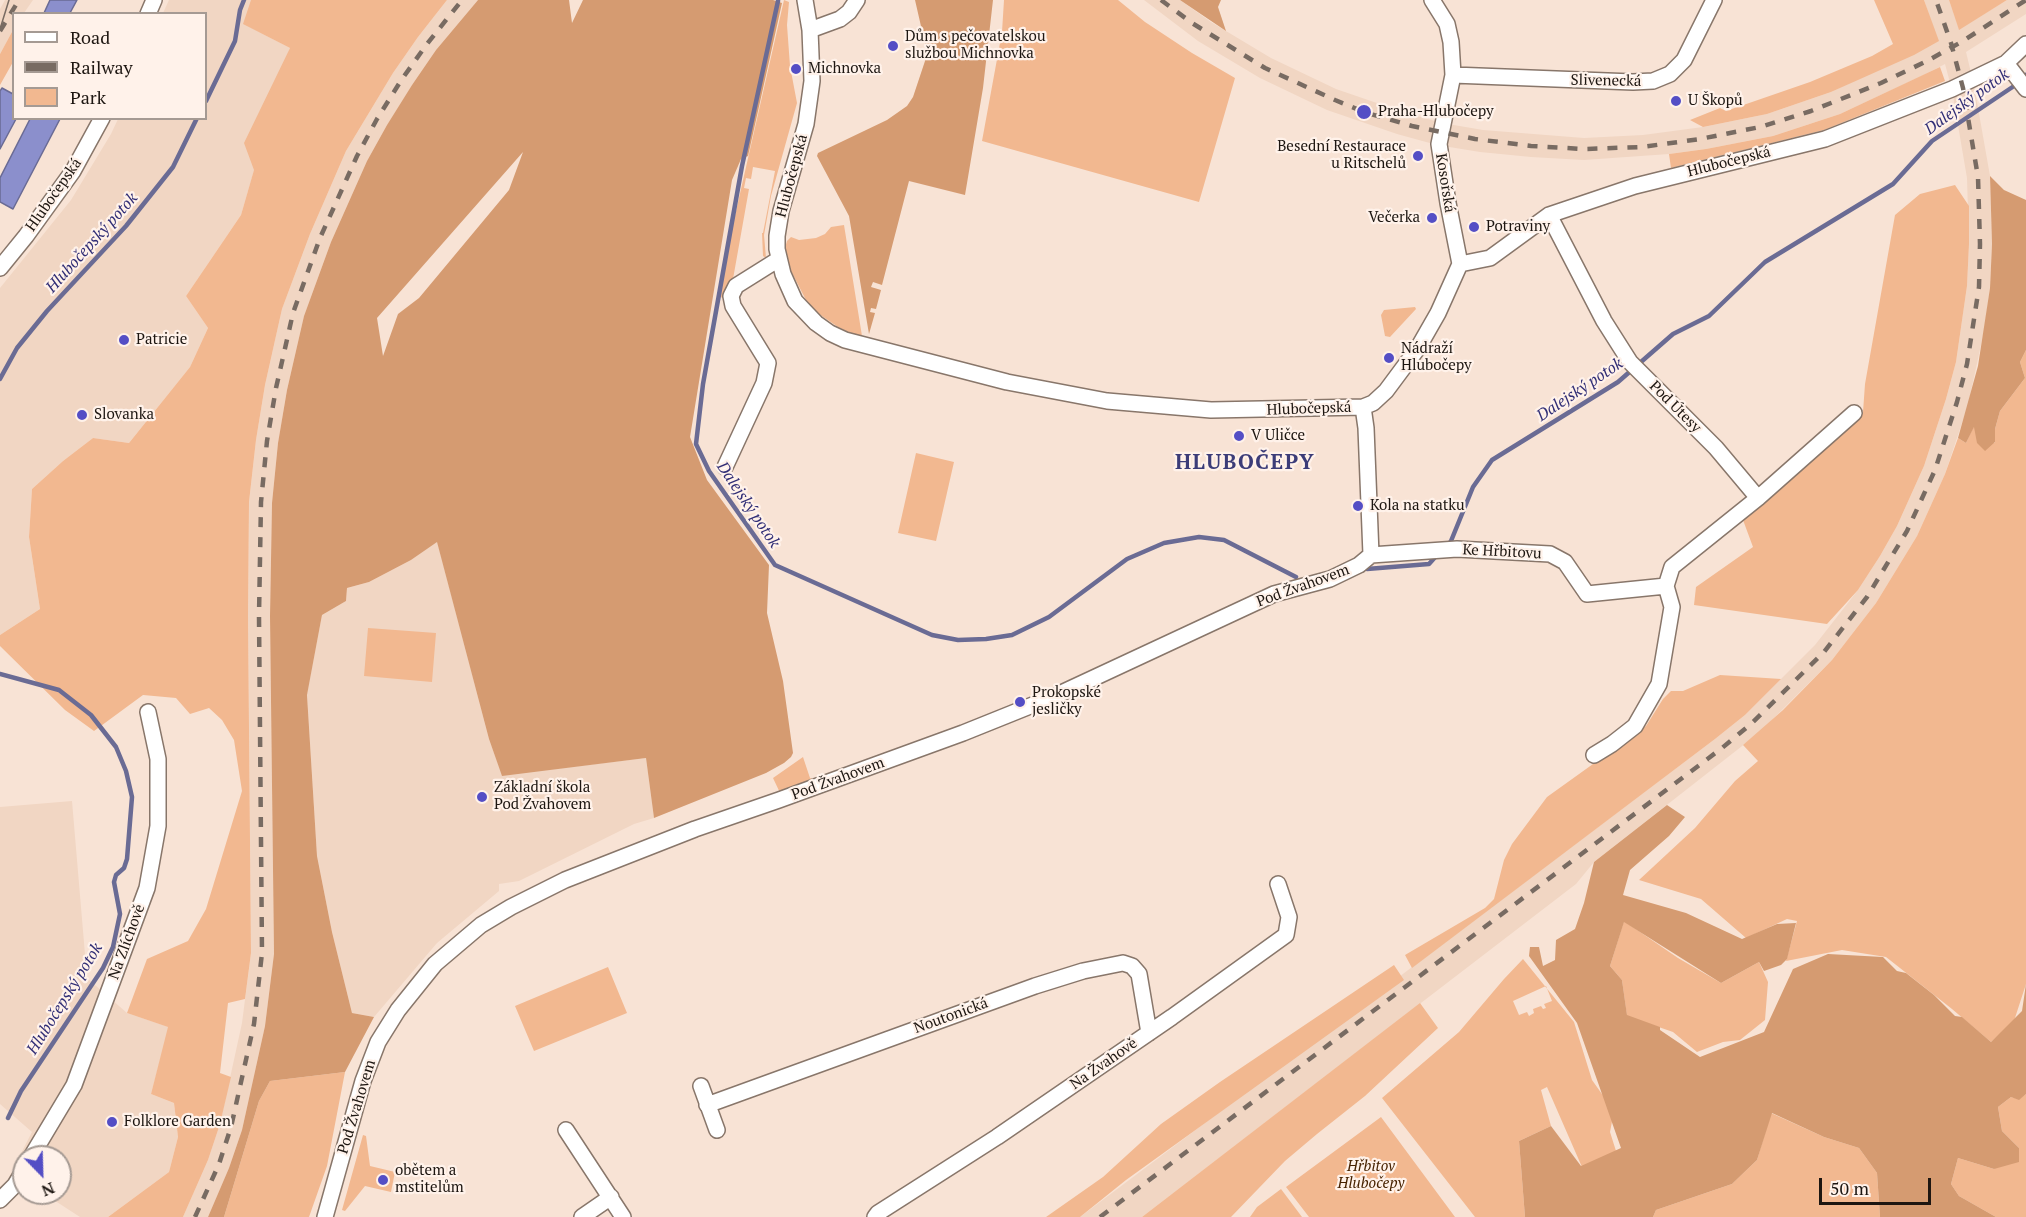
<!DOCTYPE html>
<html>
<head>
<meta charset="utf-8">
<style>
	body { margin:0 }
	#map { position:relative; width:2026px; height:1217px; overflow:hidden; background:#f8e3d5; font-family:"PT Serif",serif }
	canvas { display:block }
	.legend { position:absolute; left:12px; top:12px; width:195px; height:108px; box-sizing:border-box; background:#fff2ea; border:2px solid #a59a93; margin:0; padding:8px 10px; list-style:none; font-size:18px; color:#1d1611 }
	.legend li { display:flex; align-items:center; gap:12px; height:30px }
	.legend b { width:30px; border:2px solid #a59a93 }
	.north { position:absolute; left:12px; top:1145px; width:60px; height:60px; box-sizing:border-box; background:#fff2ea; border:2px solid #a59a93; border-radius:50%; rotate:157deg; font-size:16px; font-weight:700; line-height:24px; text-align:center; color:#1d1611 }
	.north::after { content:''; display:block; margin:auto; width:21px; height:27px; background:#544ec5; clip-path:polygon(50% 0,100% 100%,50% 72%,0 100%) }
	.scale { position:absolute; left:1819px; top:1178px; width:112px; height:27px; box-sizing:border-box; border:3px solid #1d1611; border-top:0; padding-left:8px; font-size:18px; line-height:21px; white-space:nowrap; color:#1d1611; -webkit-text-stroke:4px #fff2ea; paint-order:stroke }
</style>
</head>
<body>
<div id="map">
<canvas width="2026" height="1217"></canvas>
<ul class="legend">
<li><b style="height:8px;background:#fff"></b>Road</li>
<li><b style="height:8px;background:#786b62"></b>Railway</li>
<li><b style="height:16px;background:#f2b890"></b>Park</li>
</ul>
<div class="north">N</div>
<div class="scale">50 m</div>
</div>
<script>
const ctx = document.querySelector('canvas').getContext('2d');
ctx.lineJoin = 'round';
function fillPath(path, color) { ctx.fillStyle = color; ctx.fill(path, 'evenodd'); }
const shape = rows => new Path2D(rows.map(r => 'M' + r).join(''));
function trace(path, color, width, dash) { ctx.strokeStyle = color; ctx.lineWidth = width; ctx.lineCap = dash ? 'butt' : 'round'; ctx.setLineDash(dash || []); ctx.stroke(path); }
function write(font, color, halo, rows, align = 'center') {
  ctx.font = font + ' "PT Serif",serif'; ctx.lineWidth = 4.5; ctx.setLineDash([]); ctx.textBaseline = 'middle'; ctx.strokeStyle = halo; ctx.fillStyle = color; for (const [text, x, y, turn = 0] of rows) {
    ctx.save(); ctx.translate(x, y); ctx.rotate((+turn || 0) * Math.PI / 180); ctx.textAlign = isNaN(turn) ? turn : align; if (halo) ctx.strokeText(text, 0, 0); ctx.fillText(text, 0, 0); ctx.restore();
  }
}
fillPath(shape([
	[5,0,33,0,24,13,14,14,13,30,0,54,0,9],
	[169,0,257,0,248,26,290,48,241,215,186,296,208,328,190,367,129,443,93,438,63,461,32,489,29,537,40,609,0,635,0,288,71,200,111,134,118,119,206,118,206,14,163,13],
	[447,0,478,0,436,50,412,85,387,125,367,161,331,242,304,316,287,390,278,443,272,503,270,616,274,954,265,1026,242,1130,229,1168,208,1217,183,1217,208,1160,220,1124,242,1023,251,953,248,616,249,502,256,440,265,385,282,309,310,234,346,151,393,73,418,37],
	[1144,0,1180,0,1211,22,1271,58,1336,89,1403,112,1442,123,1483,130,1584,138,1643,135,1703,127,1767,114,1831,92,1938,41,1924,0,1949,0,1959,29,2007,0,2026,0,2026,14,1966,52,1974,85,1990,176,1992,244,1990,288,1984,331,1968,405,1945,474,1917,536,1876,603,1832,660,1760,732,1594,862,1576,884,1142,1217,1080,1217,1715,739,1745,715,1815,645,1858,590,1880,556,1897,526,1924,466,1946,399,1956,362,1967,286,1969,244,1967,178,1952,90,1945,64,1924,75,1840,114,1773,136,1706,149,1669,154,1584,160,1531,157,1480,152,1437,145,1397,134,1327,110,1260,78,1198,41],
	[437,541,489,739,502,775,646,758,654,818,634,824,519,881,499,884,499,891,437,943,374,1017,352,1013,332,932,317,856,307,694,322,615,346,601,347,588,369,582,411,560],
	[72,801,87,978,127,1013,169,1027,151,1094,174,1103,178,1137,169,1172,108,1217,80,1217,43,1193,60,1193,60,1157,24,1157,24,1179,13,1169,32,1132,0,1104,0,807]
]), '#f1d6c3');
fillPath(shape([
	[251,0,447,0,418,37,393,73,346,151,310,234,282,309,265,385,256,440,249,502,248,616,251,953,245,999,228,1003,220,1073,231,1077,220,1124,208,1160,183,1217,108,1217,169,1172,178,1137,174,1103,151,1094,168,1027,127,1013,147,959,188,941,206,909,242,791,234,740,222,720,209,708,190,714,176,698,143,695,94,731,65,710,0,646,0,635,40,609,29,537,32,489,63,461,93,438,129,443,190,367,208,328,186,296,241,215,254,170,244,143,290,48,243,24],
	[784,0,789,2,787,25,790,66,797,103,771,196,764,235,766,258,763,256,762,233,763,233,775,171,753,167,751,179,746,178,744,188,749,189,733,279,726,287,725,298,719,297,726,255],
	[1004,0,1118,0,1145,22,1192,53,1235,78,1199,202,982,141,1002,32],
	[1874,0,1924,0,1939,41,1914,55,1831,92,1767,114,1703,127,1690,120,1720,108,1726,111,1810,82,1872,56,1893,44],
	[1949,0,2007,0,1959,30],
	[13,30,13,62,0,85,0,54],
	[1940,67,1945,81,1824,130,1671,168,1669,154,1706,149,1773,136,1840,114],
	[1955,185,1969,206,1969,244,1967,286,1956,362,1946,399,1924,466,1897,526,1880,556,1858,590,1827,624,1694,605,1696,587,1753,547,1743,520,1863,412,1865,384,1895,215,1920,194],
	[844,225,862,336,854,335,838,327,819,314,806,300,791,271,785,248,787,241,791,237,799,240,816,238,825,234,831,227],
	[1415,307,1416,309,1390,337,1385,336,1381,315,1384,310],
	[2026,350,2026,984,2014,1021,1991,1042,1952,1009,1886,957,1842,950,1786,961,1797,921,1787,919,1746,938,1701,899,1639,880,1695,828,1735,781,1758,761,1743,745,1783,710,1832,660,1876,603,1917,536,1945,474,1958,438,1966,443,1974,426,1995,443,1995,429,2000,411,2025,378,2020,362],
	[916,453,954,462,936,541,898,533],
	[368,628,436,633,432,682,364,676],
	[1720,675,1781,679,1745,715,1715,739,1412,968,1405,955,1485,908,1494,899,1504,860,1512,844,1547,797,1646,726,1663,699,1671,691,1683,691],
	[803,757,810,778,813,779,849,767,782,797,773,778],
	[1624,921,1678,958,1721,983,1759,962,1768,982,1765,1020,1740,1040,1723,1042,1697,1052,1673,1032,1627,1016,1622,980,1610,966],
	[1523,959,1574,1022,1592,1080,1614,1111,1610,1132,1616,1151,1599,1206,1547,1087,1541,1090,1551,1126,1519,1141,1525,1217,1475,1217,1382,1098,1459,1032,1504,979],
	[1546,986,1552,1001,1544,1004,1546,1008,1543,1009,1541,1006,1533,1009,1534,1013,1529,1016,1527,1012,1519,1015,1513,1001],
	[1394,965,1404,980,1126,1180,1080,1217,1046,1217,1103,1177,1161,1124,1220,1082],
	[608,967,627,1013,534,1051,515,1006],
	[1420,1003,1438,1028,1365,1096,1317,1134,1285,1161,1231,1217,1142,1217],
	[345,1072,327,1166,309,1217,224,1217,259,1101,270,1081],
	[2026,1094,2026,1217,1996,1217,1959,1196,1951,1184,1958,1158,1994,1169,2019,1148,2002,1131,1998,1107,2011,1097,2019,1099],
	[1771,1113,1824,1137,1859,1148,1877,1173,1880,1217,1653,1217,1656,1210,1732,1184,1757,1160],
	[1381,1117,1455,1217,1309,1217,1286,1187],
	[363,1135,366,1136,370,1166,395,1172,391,1192,365,1186,345,1211,342,1210],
	[1281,1189,1302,1217,1250,1217,1257,1207]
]), '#f2b890');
fillPath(shape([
	[478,0,569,0,572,23,583,0,773,0,782,3,748,156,741,159,732,180,690,437,707,480,769,565,767,613,783,681,793,753,791,757,784,763,766,773,654,818,646,758,502,776,489,739,437,542,411,560,369,582,347,588,346,601,322,615,307,695,317,856,332,932,352,1013,374,1017,345,1072,270,1081,259,1101,224,1217,208,1217,229,1168,242,1130,265,1026,274,954,270,616,272,503,278,443,287,390,304,316,331,242,367,161,387,125,412,85,436,50],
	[523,152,509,190,419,298,398,314,383,356,377,318],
	[915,0,993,0,983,88,965,195,909,181,882,285,873,282,871,287,881,290,876,309,871,308,870,312,875,313,869,334,849,216,817,156,818,153,887,120,907,106,913,97,925,61,926,48],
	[1180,0,1221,0,1218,7,1226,31],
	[1990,176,2004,190,2026,200,2026,350,2020,362,2025,378,2000,411,1995,429,1995,442,1985,451,1977,443,1974,427,1966,443,1958,438,1978,366,1990,288,1992,244],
	[1667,805,1685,817,1669,836,1630,870,1623,895,1686,913,1742,939,1777,924,1796,923,1787,959,1781,965,1764,971,1759,962,1721,983,1624,922,1610,966,1622,980,1627,1015,1660,1027,1660,1030,1700,1057,1764,1032,1793,969,1828,954,1883,957,1897,971,1906,973,1934,995,1955,1016,1962,1017,1991,1042,2022,1011,2026,984,2026,1094,2019,1100,2011,1097,1998,1107,2002,1131,2019,1148,2019,1162,1994,1169,1958,1158,1951,1184,1959,1196,1996,1217,1880,1217,1877,1173,1859,1148,1824,1137,1772,1113,1757,1160,1732,1184,1656,1210,1653,1217,1525,1217,1519,1141,1551,1126,1581,1166,1621,1148,1577,1023,1529,956,1530,947,1539,947,1543,966,1555,960,1556,940,1575,929,1584,903,1594,862]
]), '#d59b71');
const water = shape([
	[50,0,77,0,70,13,44,13,50,0],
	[2,88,13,94,14,118,16,119,0,149,0,91,2,88],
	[30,119,60,119,13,209,0,202,0,178,30,119]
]);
fillPath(water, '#8b8fcc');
trace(water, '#6a6b94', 1.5);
trace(shape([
	[778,1,742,166,703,384,696,444,709,471,775,565,932,635,958,640,986,639,1012,635,1049,617,1127,559,1164,543,1199,537,1224,540,1296,577],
	[206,101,235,41,240,10,244,0],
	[0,379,17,348,47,311,126,226,173,167,197,118],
	[1448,545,1451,541,1473,487,1492,460,1618,382,1673,334,1709,316,1765,262,1893,184,1932,141,2020,82,2026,75],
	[1367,569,1429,564,1437,555],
	[0,674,59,690,91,715,116,747,126,771,132,797,127,859,124,868,116,875,114,882,120,914,113,947,103,968,21,1091,8,1118]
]), '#6a6b94', 4.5);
const minor = shape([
	[805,0,810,30,812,81,806,124,781,211,777,236,777,249,783,274,795,301,816,323,830,333,845,340,1007,382,1107,401,1211,410,1363,407,1373,403,1386,391,1418,348,1438,313,1460,264],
	[1432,0,1447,24,1451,42,1453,75,1439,144,1448,203,1460,264],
	[148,14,154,0],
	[810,30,840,19,849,12,857,0],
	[2006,63,2026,89],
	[1453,75,1633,82,1653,81,1670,74,1684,60,1714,0],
	[1549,215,1604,321,1630,362,1716,448,1758,498],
	[1460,264,1490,258,1549,215,1635,186,1825,139,1952,89,2006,63,2026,44],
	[0,268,26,236,73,171,102,118],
	[1363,407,1366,428,1371,555],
	[725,467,764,383,768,363,733,306,731,296,736,286,779,259],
	[1371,555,1457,549,1550,554,1565,562,1587,594,1666,586],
	[1666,586,1672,567,1758,498,1854,413],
	[1594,755,1612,744,1635,726,1659,684,1672,607,1666,586],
	[701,1086,717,1130],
	[707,1105,1035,986,1083,971,1123,963,1132,966,1139,974,1149,1033],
	[566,1130,623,1217],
	[31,1157,74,1085,147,888,158,826,158,759,148,712],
	[0,1200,15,1185,24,1170],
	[325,1217,363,1081,378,1042,398,1010,435,964,481,925,511,907,565,880,695,829,779,800,963,733,1055,696,1274,594,1330,579,1359,565,1371,555],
	[582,1217,611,1197],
	[875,1217,878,1213,997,1137,1172,1017,1286,935,1289,917,1278,884]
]);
trace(minor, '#88766a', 18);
trace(minor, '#fff', 15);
trace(shape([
	[0,29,9,0]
]), '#786b62', 1.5);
trace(shape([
	[1161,0,1192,23,1265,68,1335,100,1364,112,1412,126,1475,139,1531,146,1584,149,1642,147,1700,139,1760,127,1811,111,1881,83,1927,61,1963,41,2026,0],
	[0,31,19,0],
	[195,1217,219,1164,231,1127,254,1024,262,953,259,616,261,502,267,441,276,388,293,313,320,238,357,156,377,119,402,79,427,44,462,0],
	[1100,1217,1722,748,1752,723,1824,652,1867,597,1907,531,1935,470,1957,402,1967,364,1979,287,1980,244,1978,177,1963,88,1951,43,1936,0]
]), '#786b62', 4.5, [10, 10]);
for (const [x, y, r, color] of [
	[893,46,6,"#544ec5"],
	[796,69,6,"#544ec5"],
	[1676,101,6,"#544ec5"],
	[1364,112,8,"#544ec5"],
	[1418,156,6,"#544ec5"],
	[1432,218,6,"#544ec5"],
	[1474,227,6,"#544ec5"],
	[124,340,6,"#544ec5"],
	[1389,358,6,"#544ec5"],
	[82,415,6,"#544ec5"],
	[1239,436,6,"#544ec5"],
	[1358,506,6,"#544ec5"],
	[1020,702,6,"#544ec5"],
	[482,797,6,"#544ec5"],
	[112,1122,6,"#544ec5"],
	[383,1180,6,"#544ec5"]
]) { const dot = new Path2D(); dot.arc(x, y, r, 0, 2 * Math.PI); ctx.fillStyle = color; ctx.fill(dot); trace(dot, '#fff2ea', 2); }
write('15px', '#1d1611', '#fff2ea', [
	["Dům s pečovatelskou",905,37],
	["službou Michnovka",905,54],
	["Michnovka",808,69],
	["U Škopů",1688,101],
	["Praha-Hlubočepy",1378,112],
	["Besední Restaurace",1406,147,"right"],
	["u Ritschelů",1406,164,"right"],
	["Večerka",1420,218,"right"],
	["Potraviny",1486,227],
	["Patricie",136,340],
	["Nádraží",1401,349],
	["Hlubočepy",1401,366],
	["Slovanka",94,415],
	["V Uličce",1251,436],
	["Kola na statku",1370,506],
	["Prokopské",1032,693],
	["jesličky",1032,710],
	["Základní škola",494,788],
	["Pod Žvahovem",494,805],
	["Folklore Garden",124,1122],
	["obětem a",395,1171],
	["mstitelům",395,1188]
], 'left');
write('15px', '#1d1611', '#fff2ea', [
	["Slivenecká",1606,81,1],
	["Hlubočepská",1729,162,-14],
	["Hlubočepská",792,176,-75],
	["Kosořská",1445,183,81],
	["Hlubočepská",54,195,-55],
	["Pod Útesy",1675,407,45],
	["Hlubočepská",1309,409,-2],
	["Ke Hřbitovu",1502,552,3],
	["Pod Žvahovem",1303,586,-20],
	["Pod Žvahovem",838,779,-20],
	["Na Zlíchově",127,942,-70],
	["Noutonická",951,1016,-20],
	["Na Žvahově",1104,1064,-35],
	["Pod Žvahovem",357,1107,-73]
]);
write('italic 15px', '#472201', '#fff2ea', [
	["Hřbitov",1371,1167],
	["Hlubočepy",1371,1184]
]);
write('italic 16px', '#312e76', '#fff2ea', [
	["Dalejský potok",1967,102,-36],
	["Hlubočepský potok",92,243,-48],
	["Dalejský potok",1580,390,-34],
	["Dalejský potok",748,505,56],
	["Hlubočepský potok",65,999,-58]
]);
ctx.letterSpacing = '1.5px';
write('bold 21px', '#3c3c78', '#fff2ea', [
	["HLUBOČEPY",1245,463]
]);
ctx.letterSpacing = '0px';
</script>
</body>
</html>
